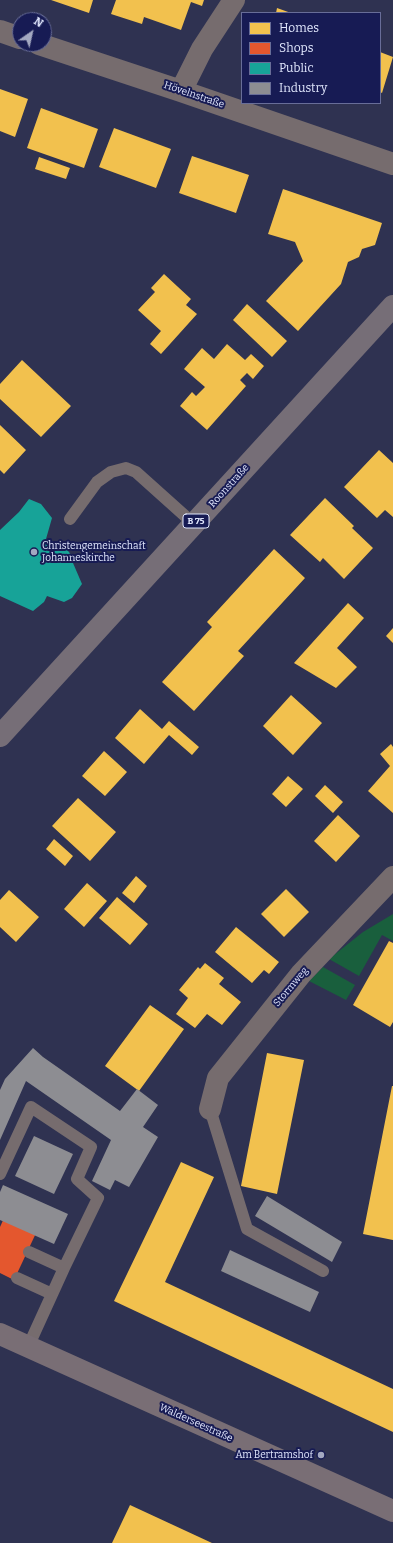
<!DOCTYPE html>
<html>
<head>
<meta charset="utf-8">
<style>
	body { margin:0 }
	#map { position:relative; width:393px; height:1543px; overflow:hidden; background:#2f3251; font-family:Bitter,serif }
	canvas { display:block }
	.legend { position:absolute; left:241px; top:12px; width:140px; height:92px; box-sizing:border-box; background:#171b54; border:1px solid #686d98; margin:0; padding:5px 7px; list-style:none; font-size:12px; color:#e1e7fd }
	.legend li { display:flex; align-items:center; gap:8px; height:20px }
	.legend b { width:20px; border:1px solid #686d98 }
	.north { position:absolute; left:12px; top:12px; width:40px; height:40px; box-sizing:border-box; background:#171b54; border:1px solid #686d98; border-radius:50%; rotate:34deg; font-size:11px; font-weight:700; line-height:16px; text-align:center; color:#e1e7fd }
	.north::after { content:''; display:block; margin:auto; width:14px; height:18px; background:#a3a8c1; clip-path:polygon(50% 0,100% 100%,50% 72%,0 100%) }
</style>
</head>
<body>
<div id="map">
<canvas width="393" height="1543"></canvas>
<ul class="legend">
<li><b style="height:11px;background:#f2c14e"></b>Homes</li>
<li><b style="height:11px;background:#e4572e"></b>Shops</li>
<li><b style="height:11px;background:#17a398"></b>Public</li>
<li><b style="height:11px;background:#8d8d92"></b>Industry</li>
</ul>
<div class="north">N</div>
</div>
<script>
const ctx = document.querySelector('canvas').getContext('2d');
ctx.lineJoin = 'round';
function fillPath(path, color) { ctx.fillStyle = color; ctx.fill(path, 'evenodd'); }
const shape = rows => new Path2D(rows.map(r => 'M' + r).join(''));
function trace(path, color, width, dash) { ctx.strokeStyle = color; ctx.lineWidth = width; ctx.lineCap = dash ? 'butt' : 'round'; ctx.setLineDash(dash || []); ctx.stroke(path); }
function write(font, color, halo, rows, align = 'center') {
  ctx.font = font + ' Bitter,serif'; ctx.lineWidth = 4; ctx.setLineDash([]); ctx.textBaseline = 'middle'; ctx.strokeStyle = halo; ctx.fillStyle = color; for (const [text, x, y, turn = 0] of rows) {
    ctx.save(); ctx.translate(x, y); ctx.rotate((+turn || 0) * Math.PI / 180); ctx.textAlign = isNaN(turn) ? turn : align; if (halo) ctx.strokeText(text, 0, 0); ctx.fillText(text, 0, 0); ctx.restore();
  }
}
fillPath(shape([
	[393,914,393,941,382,935,359,976,329,959,363,932],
	[323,967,355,985,346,1000,309,981]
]), '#195f3d');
fillPath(shape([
	[51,0,93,0,89,13],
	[116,0,204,0,202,6,191,2,181,30,144,17,142,24,111,14],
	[277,8,291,13,276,13],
	[380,52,393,57,382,93,380,92],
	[0,89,28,99,15,137,0,131],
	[41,108,98,129,84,168,27,148],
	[114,128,171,149,156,188,99,167],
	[192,156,249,175,236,213,179,193],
	[39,157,70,168,66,179,35,169],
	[283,189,382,223,375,245,362,249,359,257,348,262,341,284,298,331,266,301,303,261,295,242,268,234],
	[164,274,191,299,186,305,197,314,161,354,150,344,161,331,138,310,155,292,151,288],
	[247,304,287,341,272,357,233,320],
	[227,344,245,360,251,354,264,366,253,379,247,373,240,380,246,386,207,430,180,406,192,392,196,396,205,387,184,369,202,348,214,359],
	[22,360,71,406,41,437,0,399,0,384],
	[0,425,26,450,4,474,0,470],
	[379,450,393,463,393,517,385,510,377,518,344,487],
	[325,498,354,526,352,528,373,548,344,579,323,558,320,562,290,535],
	[274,549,305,578,238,651,244,656,194,711,162,682,212,627,207,622],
	[348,603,364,618,337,648,357,667,336,688,294,663],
	[393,628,393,643,386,636],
	[291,695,322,723,293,755,263,726],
	[140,709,162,729,169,721,199,747,192,755,169,735,144,764,115,738],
	[391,744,393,747,393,813,368,791,390,766,380,754],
	[104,751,127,772,105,796,82,776],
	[288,776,303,789,286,807,272,794],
	[325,785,343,802,333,813,315,796],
	[78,798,116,832,90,861,52,826],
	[338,815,360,836,336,862,314,841],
	[54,839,73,856,65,866,46,849],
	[136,876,147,886,134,903,122,893],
	[87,883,107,901,84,927,64,909],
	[286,889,309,912,284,937,261,914],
	[9,890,39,917,16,942,0,927,0,900],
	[117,897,148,924,130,945,99,918],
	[236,927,279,962,269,974,264,970,252,983,215,952],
	[389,941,393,943,393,1022,390,1027,353,1005],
	[205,963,224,978,219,984,241,1002,222,1025,207,1014,195,1028,176,1014,188,998,179,990,198,967,200,969],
	[150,1005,184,1029,139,1091,105,1066],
	[267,1053,304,1060,277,1194,241,1186],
	[392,1086,393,1086,393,1240,363,1234],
	[181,1162,214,1177,165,1282,393,1389,393,1432,114,1301],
	[130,1505,212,1543,112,1543]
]), '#f2c14e');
fillPath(shape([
	[5,1216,37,1231,14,1280,0,1273,0,1227]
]), '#e4572e');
fillPath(shape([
	[29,499,41,504,52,518,46,539,65,547,72,556,73,563,82,584,72,598,64,602,47,596,44,602,33,611,0,596,0,530,19,512]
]), '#17a398');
fillPath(shape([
	[33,1048,43,1057,120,1111,137,1089,158,1105,143,1127,158,1137,129,1187,115,1180,110,1190,92,1181,111,1140,26,1081,0,1140,0,1090,5,1079],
	[34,1136,73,1154,54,1194,15,1176],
	[3,1185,68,1214,54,1244,0,1220,0,1192],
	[267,1196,342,1242,332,1262,255,1216],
	[230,1250,319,1292,310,1312,221,1271]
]), '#8d8d92');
trace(shape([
	[70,519,97,482,111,472,126,468,136,472,194,524],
	[210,1109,247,1229,323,1271],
	[0,1174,31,1107,91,1147,77,1179,98,1198,64,1268],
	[17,1278,52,1294],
	[28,1347,64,1268,29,1252]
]), '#766c6e', 12);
trace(shape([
	[0,31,20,38],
	[39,44,181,91,393,164],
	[181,91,202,49,234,0],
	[210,1109,218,1078,301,974,393,877]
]), '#766c6e', 22);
trace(shape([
	[0,1334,393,1511]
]), '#796e75', 22);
trace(shape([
	[0,736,393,306]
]), '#766e77', 22);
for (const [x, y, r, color] of [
	[34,552,4,"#a3a8c1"],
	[321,1455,4,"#a3a8c1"]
]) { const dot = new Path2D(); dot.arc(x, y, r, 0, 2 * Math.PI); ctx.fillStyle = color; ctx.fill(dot); trace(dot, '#171b54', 1.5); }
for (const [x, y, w] of [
	[196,521,26]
]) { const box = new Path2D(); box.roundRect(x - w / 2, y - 7, w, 14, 3); ctx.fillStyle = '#171b54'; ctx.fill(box); trace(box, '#e1e7fd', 1); }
write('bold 9px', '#e1e7fd', null, [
	["B 75",196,521]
]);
write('10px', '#e1e7fd', '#171b54', [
	["Hövelnstraße",194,95,19],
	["Roonstraße",229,486,-48],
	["Stormweg",291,987,-50],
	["Walderseestraße",196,1423,24]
]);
write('10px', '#e1e7fd', '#171b54', [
	["Christengemeinschaft",42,546],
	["Johanneskirche",42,558],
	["Am Bertramshof",313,1455,"right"]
], 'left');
</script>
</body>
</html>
